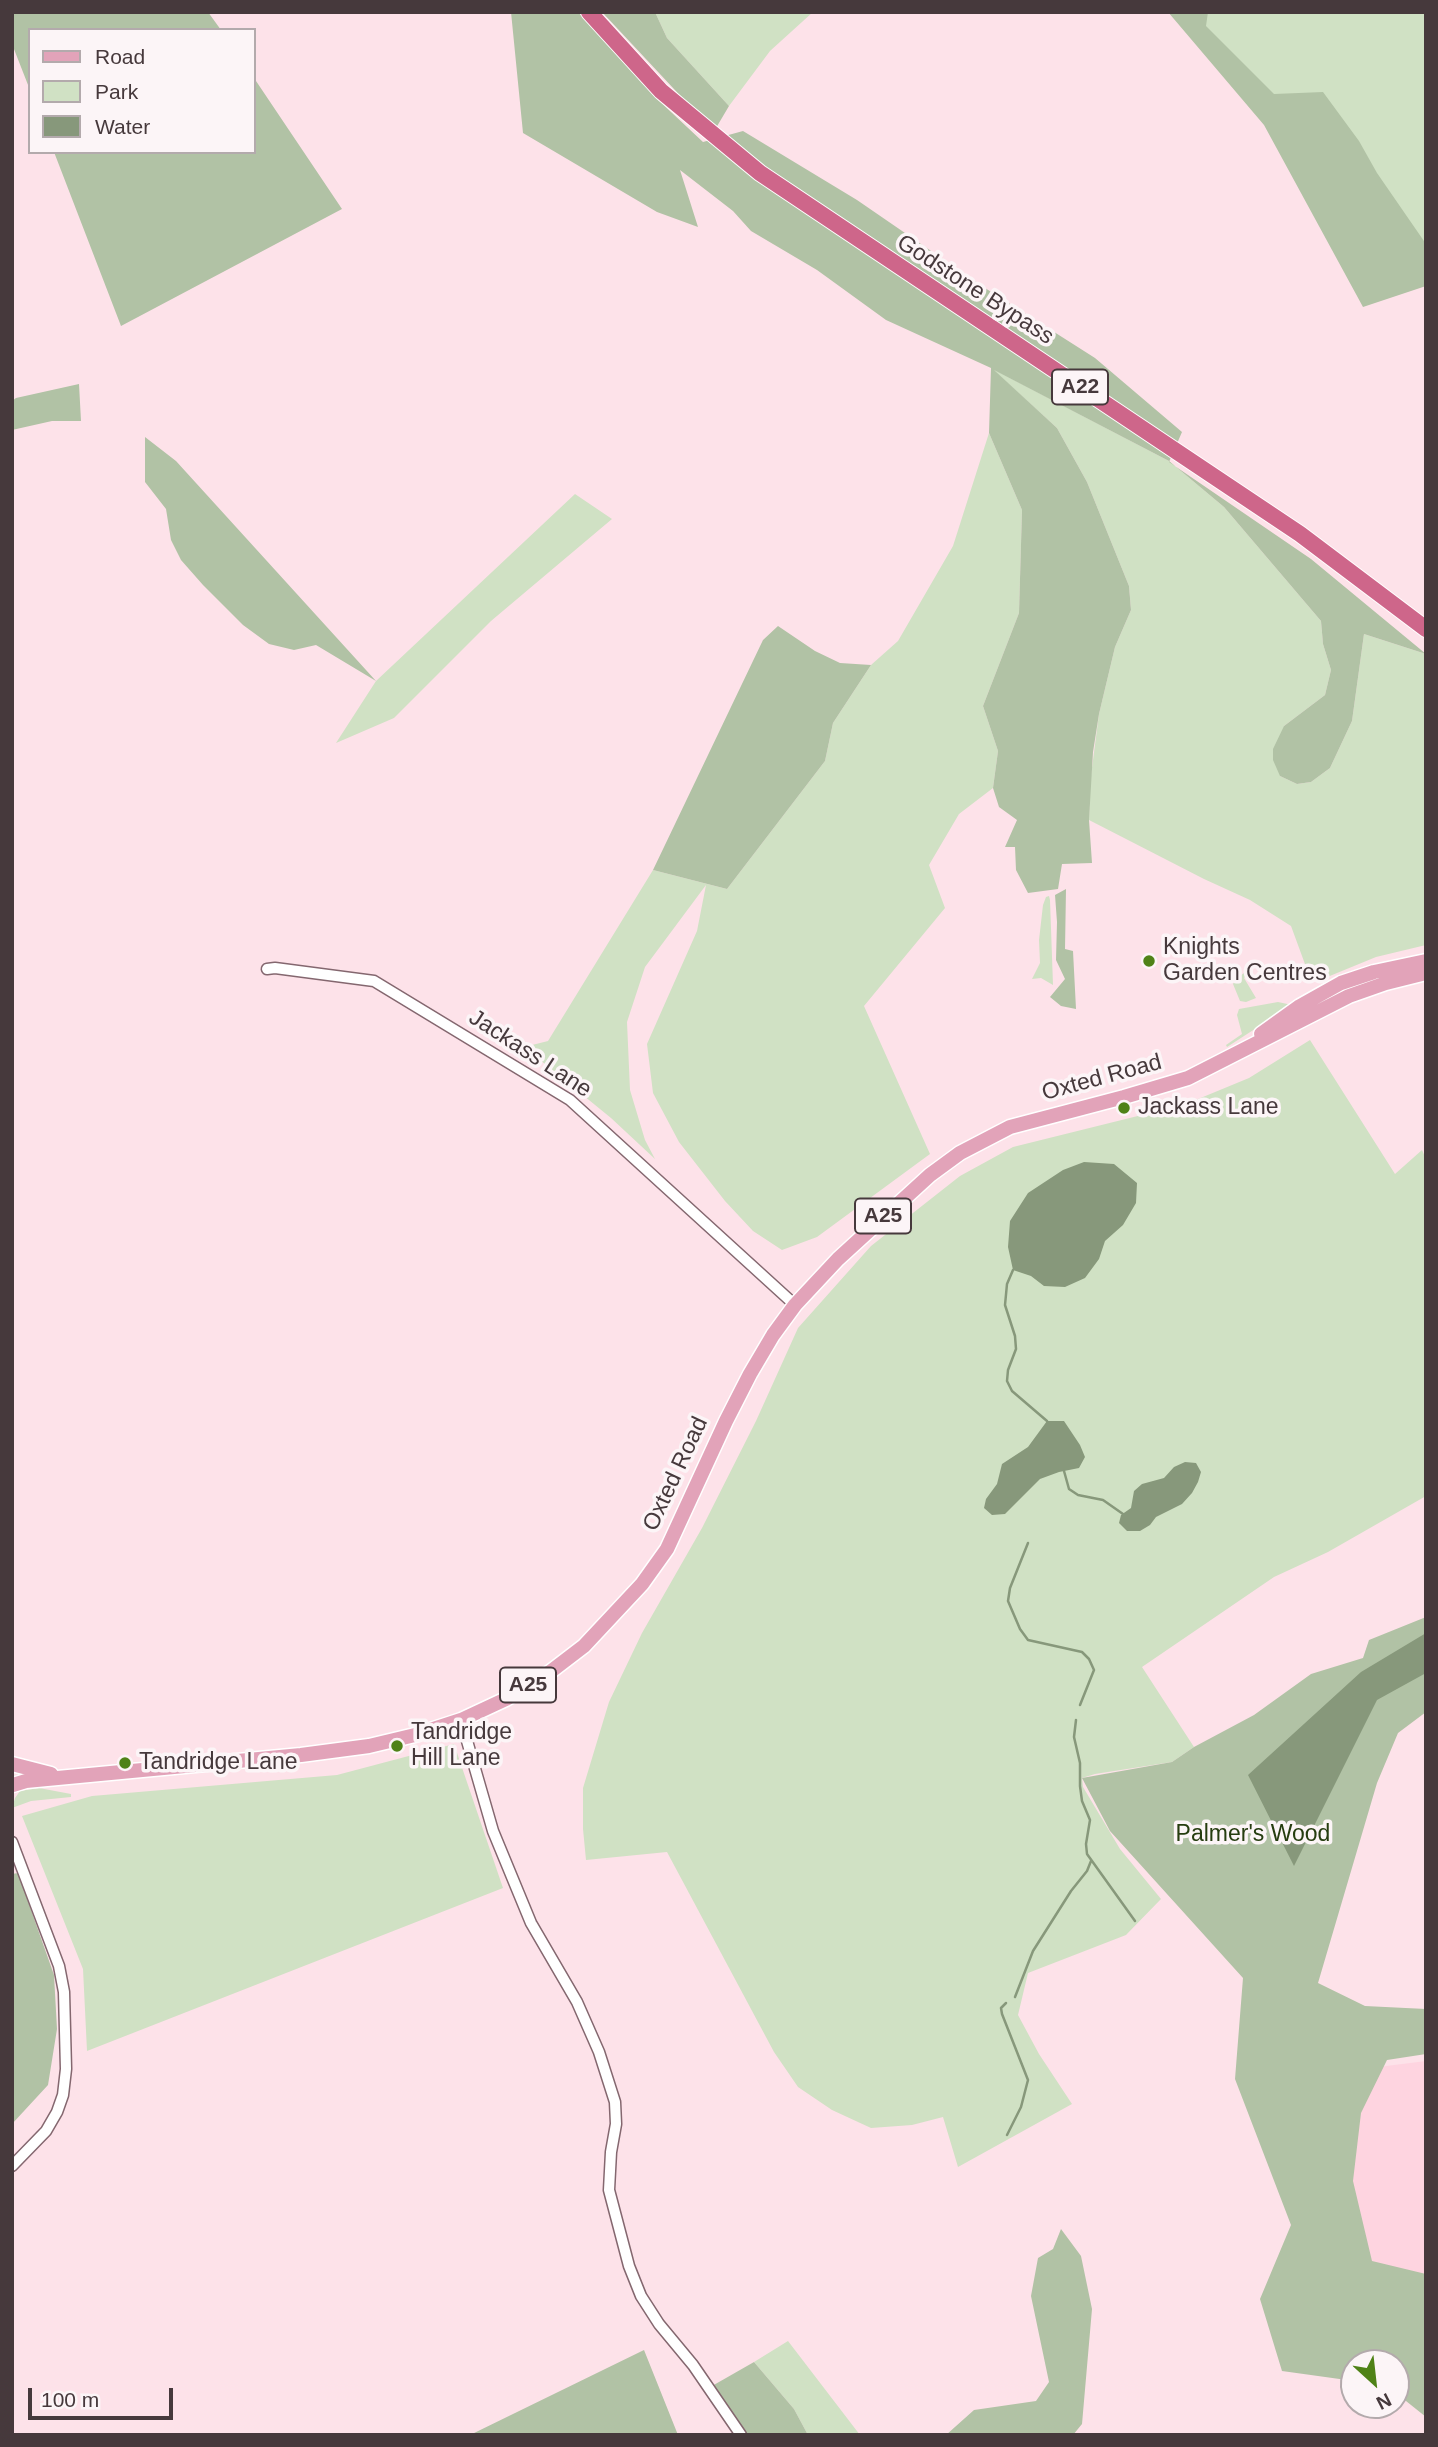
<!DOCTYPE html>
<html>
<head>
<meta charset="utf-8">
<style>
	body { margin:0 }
	#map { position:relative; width:1438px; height:2447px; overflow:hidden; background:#fde2e9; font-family:Arial,sans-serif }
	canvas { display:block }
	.frame { position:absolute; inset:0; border:14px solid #46393c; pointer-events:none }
	.legend { position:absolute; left:28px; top:28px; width:228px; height:126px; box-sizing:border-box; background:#fcf5f7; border:2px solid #b3aaac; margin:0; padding:9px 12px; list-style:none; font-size:21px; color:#46393c }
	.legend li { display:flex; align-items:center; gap:14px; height:35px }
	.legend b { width:35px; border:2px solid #b3aaac }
	.north { position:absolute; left:1340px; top:2349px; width:70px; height:70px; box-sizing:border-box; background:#fcf5f7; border:2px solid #b3aaac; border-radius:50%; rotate:153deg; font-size:19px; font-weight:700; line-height:28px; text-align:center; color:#46393c }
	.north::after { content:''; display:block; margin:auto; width:24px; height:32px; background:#4f8217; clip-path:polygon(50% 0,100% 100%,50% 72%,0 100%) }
	.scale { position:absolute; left:28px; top:2388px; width:145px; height:32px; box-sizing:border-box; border:4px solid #46393c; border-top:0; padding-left:9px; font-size:21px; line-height:24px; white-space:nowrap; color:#46393c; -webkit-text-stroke:5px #fcf5f7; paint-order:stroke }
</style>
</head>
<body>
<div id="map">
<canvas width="1438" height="2447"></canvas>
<div class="frame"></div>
<ul class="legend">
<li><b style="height:9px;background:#e2a3b9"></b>Road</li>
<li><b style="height:19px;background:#d0e1c4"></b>Park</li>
<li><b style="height:19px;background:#87987b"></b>Water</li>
</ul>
<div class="north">N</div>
<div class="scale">100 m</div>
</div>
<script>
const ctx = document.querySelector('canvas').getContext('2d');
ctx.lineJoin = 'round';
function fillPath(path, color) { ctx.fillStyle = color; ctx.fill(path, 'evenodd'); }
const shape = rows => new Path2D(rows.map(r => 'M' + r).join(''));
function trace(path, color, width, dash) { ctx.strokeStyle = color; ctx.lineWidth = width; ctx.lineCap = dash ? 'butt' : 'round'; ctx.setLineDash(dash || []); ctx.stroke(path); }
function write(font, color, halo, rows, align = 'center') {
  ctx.font = font + ' Arial,sans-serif'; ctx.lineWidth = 7; ctx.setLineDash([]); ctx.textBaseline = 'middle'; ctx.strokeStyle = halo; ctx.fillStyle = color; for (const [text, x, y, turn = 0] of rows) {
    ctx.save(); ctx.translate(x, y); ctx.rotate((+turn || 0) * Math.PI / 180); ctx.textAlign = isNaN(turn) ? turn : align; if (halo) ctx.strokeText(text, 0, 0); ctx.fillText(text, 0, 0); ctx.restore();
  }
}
fillPath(shape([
	[1426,2061,1426,2288,1344,2270,1338,2072]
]), '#fed4e0');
fillPath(shape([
	[655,12,813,12,770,51,729,106,667,38],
	[1183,12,1426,12,1426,280,1282,141],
	[991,368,1169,461,1224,507,1321,621,1323,644,1331,670,1325,695,1284,726,1280,776,1297,784,1311,782,1330,768,1352,721,1364,634,1426,654,1426,945,1376,957,1320,980,1309,975,1291,926,1250,900,1204,879,1089,820,1090,783,1099,714,1115,647,1131,610,1129,586,1087,482,1057,428],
	[989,433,1022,510,1019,613,983,706,998,751,993,788,959,814,929,865,945,908,864,1006,930,1154,817,1237,782,1250,753,1231,725,1201,679,1142,653,1093,647,1044,697,931,706,885,645,967,627,1022,630,1090,645,1140,655,1159,611,1118,524,1047,548,1041,653,870,727,889,825,761,833,723,871,665,898,641,953,546],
	[575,494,612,519,491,621,394,718,336,743,376,681],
	[1049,896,1050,900,1053,985,1041,978,1032,979,1040,963,1039,940,1043,905,1046,897],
	[1248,970,1249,973,1244,978,1256,998,1246,1002,1240,1001,1233,984,1236,979],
	[1278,1002,1292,1005,1227,1047,1226,1045,1242,1034,1237,1015,1239,1009],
	[1310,1040,1395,1174,1422,1150,1426,1159,1426,1496,1328,1552,1274,1577,1142,1667,1194,1747,1172,1762,1095,1774,1082,1778,1083,1787,1120,1849,1161,1899,1126,1935,1028,1973,1018,2015,1039,2054,1072,2104,958,2167,943,2117,912,2125,871,2128,832,2110,798,2087,774,2052,667,1852,586,1860,583,1829,583,1788,609,1702,642,1633,702,1528,756,1421,798,1328,871,1246,960,1176,1013,1147,1186,1104,1249,1078],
	[454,1744,503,1888,87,2051,83,1969,22,1816,92,1796,337,1775],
	[39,1788,71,1794,71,1797,31,1801,12,1808,15,1798,20,1791],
	[788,2341,860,2435,808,2435,794,2409,754,2362]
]), '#d0e1c4');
fillPath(shape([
	[12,12,208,12,221,30,30,30,30,90,12,44],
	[511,12,578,12,655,97,703,142,743,131,857,200,985,288,1095,358,1182,432,1169,462,1311,559,1426,654,1364,634,1352,721,1330,768,1311,782,1297,784,1280,776,1273,760,1273,749,1284,726,1325,695,1331,670,1323,644,1321,621,1224,507,1169,461,994,370,1057,428,1087,482,1129,586,1131,610,1115,647,1099,714,1093,752,1089,820,1092,863,1062,864,1058,889,1028,893,1016,870,1015,847,1005,847,1017,820,999,807,993,788,998,751,983,706,1019,613,1022,510,989,433,991,368,886,320,817,270,751,231,733,211,680,170,698,227,657,212,523,133],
	[602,12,655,12,667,38,729,106,716,128,688,104],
	[1168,12,1208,12,1206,26,1274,94,1323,92,1359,141,1377,173,1426,244,1426,286,1363,307,1264,125],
	[254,78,342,209,121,326,54,152,254,152],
	[79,384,81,421,52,421,12,430,12,401,16,398],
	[145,437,176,461,376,681,316,645,294,650,269,644,243,625,203,585,181,560,171,540,166,509,145,482],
	[778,626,815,651,840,663,871,665,833,723,825,761,727,889,653,870,763,640],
	[1066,889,1065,949,1073,951,1076,1009,1061,1006,1050,997,1065,979,1056,960,1057,922,1055,895],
	[1426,1617,1426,1712,1398,1733,1377,1783,1318,1983,1365,2006,1426,2009,1426,2054,1387,2060,1361,2113,1353,2181,1372,2261,1426,2274,1426,2417,1396,2393,1396,2363,1354,2363,1354,2381,1282,2371,1260,2299,1291,2225,1235,2079,1243,1978,1110,1831,1082,1778,1172,1762,1194,1747,1254,1715,1311,1674,1363,1658,1369,1640],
	[18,1873,54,1975,57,2029,48,2085,12,2124,12,1874],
	[1061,2229,1081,2256,1092,2309,1082,2424,1073,2435,946,2435,974,2410,1036,2401,1049,2382,1031,2296,1038,2258,1053,2249],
	[644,2350,678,2435,470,2435],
	[754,2362,794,2409,808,2435,746,2435,732,2418,712,2386]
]), '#b1c2a5');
fillPath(shape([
	[1084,1162,1114,1164,1137,1183,1136,1203,1123,1225,1105,1241,1099,1259,1085,1278,1065,1287,1044,1286,1031,1276,1013,1270,1008,1247,1010,1221,1028,1193,1063,1170],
	[1047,1421,1064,1421,1080,1445,1085,1457,1079,1468,1059,1472,1040,1479,1005,1514,992,1515,984,1508,986,1499,997,1484,1002,1464,1028,1447],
	[1185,1462,1196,1463,1201,1472,1198,1482,1192,1493,1182,1504,1156,1517,1150,1525,1140,1531,1127,1531,1119,1523,1121,1515,1131,1508,1134,1491,1142,1484,1164,1478,1174,1467],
	[1426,1633,1426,1673,1377,1700,1294,1866,1248,1775,1361,1672]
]), '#87987b');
trace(shape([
	[1013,1270,1007,1284,1005,1305,1015,1336,1016,1349,1008,1370,1007,1381,1012,1391,1047,1421],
	[1064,1471,1069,1489,1078,1495,1103,1500,1123,1514],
	[1028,1543,1010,1588,1008,1601,1020,1629,1028,1640,1082,1652,1089,1659,1094,1670,1080,1705],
	[1076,1720,1074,1737,1080,1763,1080,1786,1082,1801,1090,1820,1086,1844,1087,1854,1135,1921],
	[1015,1997,1033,1951,1071,1891,1087,1871,1091,1861],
	[1006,2003,1001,2008,1002,2014,1028,2080,1021,2107,1007,2135]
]), '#87987b', 2.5);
const minor = shape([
	[267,969,275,968,374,981,570,1100,795,1305],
	[461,1720,493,1831,531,1923,577,2002,599,2052,615,2102,616,2124,611,2152,609,2190,629,2266,641,2296,659,2324,693,2365,741,2435],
	[12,1842,59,1966,64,1992,66,2069,63,2095,57,2112,46,2131,12,2166]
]);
const major = shape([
	[1261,1034,1300,1006,1341,983,1374,972,1426,961],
	[12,1764,51,1774],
	[13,1785,26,1781,301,1755,369,1746,415,1735,461,1720,506,1699,550,1672,584,1646,642,1584,667,1549,726,1421,750,1374,773,1335,795,1305,838,1259,930,1175,960,1153,1010,1127,1124,1097,1188,1078,1349,996,1386,983,1426,973]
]);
const highway = shape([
	[589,12,661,91,760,173,1300,534,1426,629]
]);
trace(minor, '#84676f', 13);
trace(major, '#fff', 17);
trace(highway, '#fff', 18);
trace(minor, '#fff', 10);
trace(major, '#e2a3b9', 14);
trace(highway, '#ce668a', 16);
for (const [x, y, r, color] of [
	[1149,961,7,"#4f8217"],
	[1124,1108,7,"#4f8217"],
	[397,1746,7,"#4f8217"],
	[125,1763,7,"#4f8217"]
]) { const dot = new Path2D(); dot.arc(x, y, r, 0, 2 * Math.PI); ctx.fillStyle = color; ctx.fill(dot); trace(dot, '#fcf5f7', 2.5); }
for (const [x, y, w] of [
	[1080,387,56],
	[883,1216,56],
	[528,1685,56]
]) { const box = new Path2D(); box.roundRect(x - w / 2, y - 17.5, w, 35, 5); ctx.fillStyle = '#fcf5f7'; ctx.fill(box); trace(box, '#46393c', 2); }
write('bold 21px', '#46393c', null, [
	["A22",1080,387],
	["A25",883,1216],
	["A25",528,1685]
]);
write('23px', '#46393c', '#fcf5f7', [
	["Godstone Bypass",975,290,33],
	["Jackass Lane",530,1054,33],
	["Oxted Road",1102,1078,-15],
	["Oxted Road",676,1474,-65]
]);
write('23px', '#46393c', '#fcf5f7', [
	["Knights",1163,948],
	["Garden Centres",1163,974],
	["Jackass Lane",1138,1108],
	["Tandridge",411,1733],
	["Hill Lane",411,1759],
	["Tandridge Lane",139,1763]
], 'left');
write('23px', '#263d10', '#fcf5f7', [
	["Palmer's Wood",1253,1835]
]);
</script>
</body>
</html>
